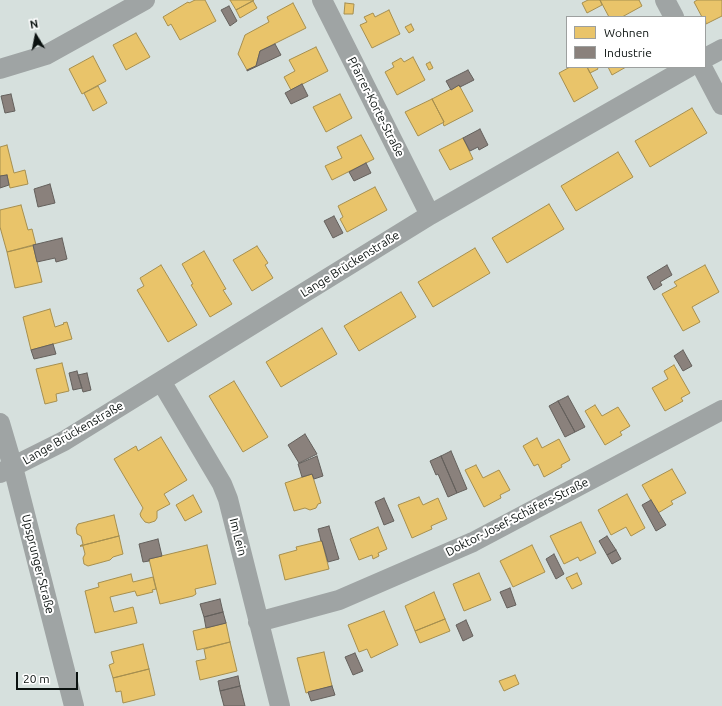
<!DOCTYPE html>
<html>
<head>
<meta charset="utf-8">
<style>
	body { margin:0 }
	#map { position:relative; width:722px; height:706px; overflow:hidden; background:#d6e0dd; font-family:Ubuntu,sans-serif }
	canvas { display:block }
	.legend { position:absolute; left:566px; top:16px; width:140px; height:52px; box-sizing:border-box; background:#fff; border:1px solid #9da09f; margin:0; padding:5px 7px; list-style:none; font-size:12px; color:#0b1210 }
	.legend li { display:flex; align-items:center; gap:8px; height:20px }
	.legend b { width:20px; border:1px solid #9da09f }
	.north { position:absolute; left:16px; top:16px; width:40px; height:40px; -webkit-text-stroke:3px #fff; paint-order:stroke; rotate:350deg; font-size:11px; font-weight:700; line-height:16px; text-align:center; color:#0b1210 }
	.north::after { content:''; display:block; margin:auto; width:14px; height:18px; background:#0b1210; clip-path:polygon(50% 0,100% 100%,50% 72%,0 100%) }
	.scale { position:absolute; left:16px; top:672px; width:62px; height:18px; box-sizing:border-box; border:2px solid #0b1210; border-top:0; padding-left:5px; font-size:12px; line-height:14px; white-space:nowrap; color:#0b1210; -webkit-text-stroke:3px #fff; paint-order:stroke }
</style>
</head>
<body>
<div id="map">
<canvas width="722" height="706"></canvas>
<ul class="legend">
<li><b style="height:11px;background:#e9c46a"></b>Wohnen</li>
<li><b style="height:11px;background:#8a817c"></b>Industrie</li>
</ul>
<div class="north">N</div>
<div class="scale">20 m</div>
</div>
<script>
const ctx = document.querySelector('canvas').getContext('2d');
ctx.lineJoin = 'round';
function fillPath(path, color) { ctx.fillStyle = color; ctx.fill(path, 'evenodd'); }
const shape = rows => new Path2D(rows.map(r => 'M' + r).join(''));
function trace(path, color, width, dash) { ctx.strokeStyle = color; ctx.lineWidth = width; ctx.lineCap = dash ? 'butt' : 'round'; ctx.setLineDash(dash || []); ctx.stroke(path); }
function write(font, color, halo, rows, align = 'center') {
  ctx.font = font + ' Ubuntu,sans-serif'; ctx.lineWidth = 4; ctx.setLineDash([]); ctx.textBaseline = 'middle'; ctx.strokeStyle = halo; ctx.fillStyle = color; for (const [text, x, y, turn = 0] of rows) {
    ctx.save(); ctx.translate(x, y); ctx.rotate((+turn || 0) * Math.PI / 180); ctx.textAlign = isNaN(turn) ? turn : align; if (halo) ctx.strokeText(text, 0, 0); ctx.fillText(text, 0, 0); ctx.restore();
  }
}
const homes = shape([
	[195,0,205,0,216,21,180,40,171,24,168,26,163,17,188,2,189,3,195,0],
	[230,0,254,0,236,10,230,0],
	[588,0,600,0,602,5,587,13,582,3,588,0],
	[600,0,639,0,642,6,622,17,609,17,600,0],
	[697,0,722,0,722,16,706,24,705,17,702,17,694,2,697,0],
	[253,1,257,8,240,18,236,10,253,1],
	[293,3,306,28,260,51,256,66,247,70,238,54,245,35,269,22,267,17,293,3],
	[345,3,354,4,353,14,344,14,345,3],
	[389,10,400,34,372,48,360,25,367,22,364,17,373,13,375,17,389,10],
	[411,24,414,30,409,33,405,27,411,24],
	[136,33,150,57,126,70,113,45,136,33],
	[316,47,328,71,291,90,284,77,295,71,289,60,316,47],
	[93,56,106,81,82,94,69,69,93,56],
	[413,57,425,80,397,95,385,72,394,67,392,63,401,58,404,62,413,57],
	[430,62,433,68,429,70,426,64,430,62],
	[570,67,587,67,598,88,574,102,559,73,570,67],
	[587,67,597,67,598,69,590,73,587,67],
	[608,67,626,67,612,75,608,67],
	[459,85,473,111,444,126,443,123,444,122,432,99,459,85],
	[98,86,107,103,93,111,84,93,98,86],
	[340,94,352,118,326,132,313,107,340,94],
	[432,99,444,122,418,136,405,112,432,99],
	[692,108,707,133,650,167,635,141,692,108],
	[361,135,374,159,332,180,325,166,342,158,337,147,361,135],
	[463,138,473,159,450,170,439,150,463,138],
	[7,145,14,173,25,170,28,184,10,188,7,175,0,176,0,147,7,145],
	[618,152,633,177,576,211,561,186,618,152],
	[375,187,387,210,347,232,340,219,343,217,338,206,375,187],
	[549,204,564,229,507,263,492,238,549,204],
	[21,205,28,230,32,229,36,245,7,252,0,227,0,210,21,205],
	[33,245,42,282,15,288,7,252,33,245],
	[257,246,268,263,265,265,273,278,252,291,233,260,257,246],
	[475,248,490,273,433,307,418,282,475,248],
	[204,251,226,289,223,290,232,304,210,317,191,285,193,284,182,264,204,251],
	[161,265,197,325,168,342,137,290,144,286,140,278,161,265],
	[705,265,719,292,692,307,700,322,683,331,662,294,677,286,674,282,705,265],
	[401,292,416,317,359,351,344,326,401,292],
	[50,309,55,327,64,324,63,323,67,322,72,339,31,350,23,317,50,309],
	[322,328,337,354,281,387,266,362,322,328],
	[62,363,69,391,56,394,57,401,45,404,36,369,62,363],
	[674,365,690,393,681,398,683,401,665,411,652,388,668,379,664,371,674,365],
	[234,381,268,437,243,452,209,396,234,381],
	[595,405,602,416,618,407,630,426,620,432,622,435,605,445,585,411,595,405],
	[161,437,187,480,164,494,170,504,157,511,157,518,155,521,149,523,145,522,141,517,140,514,143,508,114,459,136,446,138,451,161,437],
	[537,438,542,448,559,439,570,460,561,465,562,467,544,477,538,464,534,466,523,446,537,438],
	[476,465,483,478,499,470,510,490,500,495,501,498,484,507,465,470,476,465],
	[672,469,686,493,671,501,673,504,658,513,642,485,672,469],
	[312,474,321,503,318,504,316,508,310,510,305,508,294,511,285,483,312,474],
	[627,494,645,528,631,536,626,527,611,535,598,510,627,494],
	[193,495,202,512,185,521,176,505,193,495],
	[419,497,423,505,438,498,447,519,431,526,432,529,412,538,398,505,419,497],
	[114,515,119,536,80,546,83,544,81,536,77,534,76,528,78,524,114,515],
	[581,522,596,553,580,561,578,557,564,564,550,536,581,522],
	[378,527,387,549,378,553,379,556,373,559,372,555,359,560,350,539,378,527],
	[119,536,123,554,113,557,110,560,88,566,84,564,83,558,85,554,83,546,80,546,119,536],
	[321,541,322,541,329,569,285,580,279,555,297,550,296,547,321,541],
	[207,545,216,584,195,589,196,594,193,596,160,604,149,559,207,545],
	[532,545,545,572,513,587,500,561,532,545],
	[479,573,491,600,464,611,453,584,479,573],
	[577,573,582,584,572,589,566,578,577,573],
	[131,574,133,582,153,577,156,589,152,590,153,592,137,596,135,591,110,597,114,612,133,607,137,623,95,633,85,591,99,587,98,583,131,574],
	[434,592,445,619,415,631,405,606,434,592],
	[384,611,398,645,371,658,367,649,359,652,348,625,384,611],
	[445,619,450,631,420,643,415,631,445,619],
	[226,623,230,642,197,650,193,631,226,623],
	[230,642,237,671,200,680,196,661,206,659,204,649,230,642],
	[143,644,149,669,113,678,109,665,114,663,111,652,143,644],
	[324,652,332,686,306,693,297,658,324,652],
	[149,669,155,695,123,703,121,691,116,692,113,678,149,669],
	[515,675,519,684,504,691,499,681,515,675]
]);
fillPath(homes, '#e9c46a');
trace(homes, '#a68f4f', 1);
const industry = shape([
	[229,6,237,21,230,26,221,10,229,6],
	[275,44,281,55,247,71,247,70,256,66,260,51,275,44],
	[468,70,474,80,460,87,459,85,451,90,446,81,468,70],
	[302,84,308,96,291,104,285,93,302,84],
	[11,94,15,111,5,113,1,96,11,94],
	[480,129,488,145,479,150,478,147,470,151,463,138,480,129],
	[366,163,371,173,354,181,349,172,366,163],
	[7,175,9,185,0,188,0,176,7,175],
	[50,184,55,203,38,207,34,189,50,184],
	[334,216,343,233,333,238,324,221,334,216],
	[62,238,67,259,56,262,55,258,37,262,33,245,62,238],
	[667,265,672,275,660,282,662,285,654,290,647,277,667,265],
	[53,344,56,354,34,359,31,350,53,344],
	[683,350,692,366,683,371,674,356,683,350],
	[77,371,82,388,73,390,69,373,77,371],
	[87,373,91,390,83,392,78,375,87,373],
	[568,396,585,427,575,432,558,401,568,396],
	[558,401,575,432,565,437,549,406,558,401],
	[305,434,317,454,299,463,288,445,305,434],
	[451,451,467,489,457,493,441,456,451,451],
	[317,456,323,476,314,479,312,474,302,477,298,464,317,456],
	[441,456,457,493,448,497,438,474,436,475,430,461,441,456],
	[384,498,394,521,384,525,375,502,384,498],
	[651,500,666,525,656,531,642,505,651,500],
	[329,526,339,559,328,562,322,541,321,541,318,529,329,526],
	[607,536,616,550,607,555,599,541,607,536],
	[158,539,162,556,149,559,149,561,143,562,139,544,158,539],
	[616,550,621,559,612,564,607,555,616,550],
	[554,554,564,574,556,579,546,559,554,554],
	[510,588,516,605,507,608,500,592,510,588],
	[220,599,223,612,204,617,200,604,220,599],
	[223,612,226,623,206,628,204,617,223,612],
	[466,620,473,636,463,641,456,625,466,620],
	[355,653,363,671,353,675,345,657,355,653],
	[238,676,240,686,220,691,218,681,238,676],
	[240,686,245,706,224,706,220,691,240,686],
	[332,686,335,695,311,701,308,692,332,686]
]);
fillPath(industry, '#8a817c');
trace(industry, '#64605c', 1);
trace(shape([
	[322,0,430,215],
	[665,0,674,17],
	[705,58,722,49],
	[702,67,722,105],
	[0,69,46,55,145,0],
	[161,381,222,484,228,499,280,706],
	[0,423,13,467,74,706],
	[0,473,64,441,430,215,689,67],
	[258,622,339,600,473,542,722,410]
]), '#9fa4a4', 20);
write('12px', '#0b1210', '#fff', [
	["Pfarrer-Korte-Straße",376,107,63],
	["Lange Brückenstraße",350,264,-32],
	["Lange Brückenstraße",73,433,-30],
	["Doktor-Josef-Schäfers-Straße",517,517,-27],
	["Im Lein",238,537,76],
	["Upsprunger Straße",38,564,76]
]);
</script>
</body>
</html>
